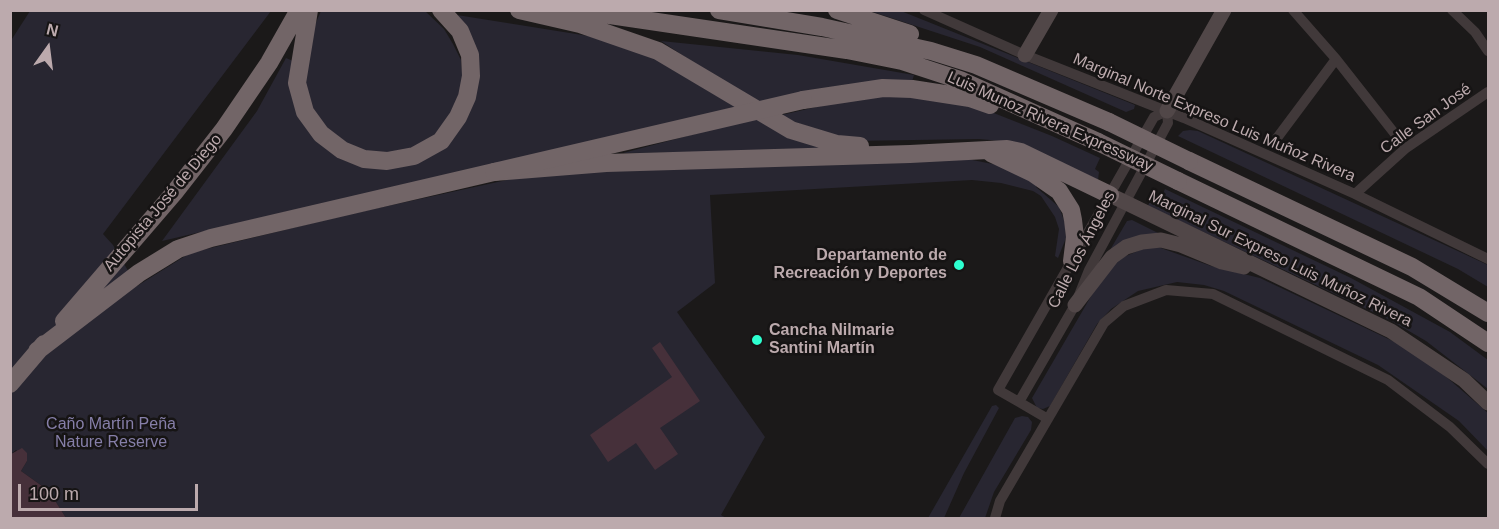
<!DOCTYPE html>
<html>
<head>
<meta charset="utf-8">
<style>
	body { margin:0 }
	#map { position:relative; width:1499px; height:529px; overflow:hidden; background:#1b1919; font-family:Helvetica,sans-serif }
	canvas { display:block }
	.frame { position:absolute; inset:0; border:12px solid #bcaaad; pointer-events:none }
	.north { position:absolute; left:18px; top:18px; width:60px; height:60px; -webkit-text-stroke:4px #161414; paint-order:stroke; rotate:14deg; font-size:16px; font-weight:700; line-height:24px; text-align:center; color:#bcaaad }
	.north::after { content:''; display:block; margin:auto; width:21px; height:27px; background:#bcaaad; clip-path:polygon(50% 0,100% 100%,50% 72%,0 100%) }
	.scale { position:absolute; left:18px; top:484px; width:180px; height:27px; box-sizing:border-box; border:3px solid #bcaaad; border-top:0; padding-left:8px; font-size:18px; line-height:21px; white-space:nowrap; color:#bcaaad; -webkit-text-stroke:4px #161414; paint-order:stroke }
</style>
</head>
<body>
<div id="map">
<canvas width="1499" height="529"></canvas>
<div class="frame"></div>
<div class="north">N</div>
<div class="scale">100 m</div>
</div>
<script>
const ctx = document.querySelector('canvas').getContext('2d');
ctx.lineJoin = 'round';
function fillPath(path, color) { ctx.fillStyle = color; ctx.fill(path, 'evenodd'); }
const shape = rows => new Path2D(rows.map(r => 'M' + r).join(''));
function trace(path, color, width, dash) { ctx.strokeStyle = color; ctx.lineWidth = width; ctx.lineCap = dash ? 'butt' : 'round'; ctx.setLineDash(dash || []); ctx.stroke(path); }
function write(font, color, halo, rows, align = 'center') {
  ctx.font = font + ' Helvetica,sans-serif'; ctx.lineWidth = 5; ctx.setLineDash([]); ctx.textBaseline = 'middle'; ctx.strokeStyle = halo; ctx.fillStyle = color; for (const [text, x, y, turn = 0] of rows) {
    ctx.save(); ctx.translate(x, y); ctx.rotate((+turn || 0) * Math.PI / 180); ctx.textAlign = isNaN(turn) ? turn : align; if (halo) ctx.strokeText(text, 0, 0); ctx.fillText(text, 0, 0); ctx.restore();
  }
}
fillPath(shape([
	[30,11,271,11,103,234,113,245,137,286,190,253,346,215,516,178,592,171,957,157,1008,167,1039,181,1036,187,1059,207,1065,223,1066,238,1058,258,1055,256,1059,229,1055,217,1041,196,1033,191,1001,183,972,180,710,195,715,283,677,312,765,437,721,515,726,518,66,518,49,491,21,471,27,461,16,450,11,454,10,42],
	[321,11,425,11,444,29,453,44,461,60,463,81,479,82,478,62,457,15,620,41,643,47,739,107,162,241,257,111,286,58,293,61,311,34],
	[870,11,901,11,1135,105,1134,109,1126,112,980,47],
	[661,41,798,55,914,75,911,85,754,103],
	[894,94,976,106,1052,136,1100,158,1095,169,1099,172,1098,180,1012,142,979,139,850,141,777,116,825,105],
	[755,118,826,148,796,152,623,153],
	[1190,130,1198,131,1488,265,1488,287,1458,269,1178,136,1183,131],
	[1165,189,1351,278,1450,332,1488,360,1488,389,1426,341,1390,320,1148,206,1150,201,1158,204],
	[1132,220,1158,233,1110,250,1127,221],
	[1158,247,1211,266,1260,278,1397,343,1436,368,1488,413,1488,451,1459,421,1378,365,1224,291,1204,285,1177,282,1138,291,1111,309,1097,324,1050,406,1043,409,1037,408,1032,398,1101,279,1121,258,1145,248],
	[996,405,999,408,964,473,944,518,928,518,992,406],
	[1022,416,1028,417,1032,422,1031,430,994,492,985,518,959,518,1015,418]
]), '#282631');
fillPath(shape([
	[660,342,700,401,660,428,678,454,655,470,636,443,608,462,590,435,672,377,652,348],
	[22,448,27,453,27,461,21,471,49,491,66,518,11,518,11,454]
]), '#46303a');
trace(shape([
	[924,10,1025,55,1184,118,1355,194,1488,259],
	[1293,10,1336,59,1406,148],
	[1452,10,1475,32,1488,51],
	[1277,138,1336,59],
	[1355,194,1406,148,1488,92],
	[1019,402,1075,305,1089,270,1168,123,1167,111,1154,117,998,390,1019,402,1048,419],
	[995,518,1000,501,1104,323,1124,306,1166,290,1213,294,1388,380,1450,427,1488,464]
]), '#41393a', 10);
trace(shape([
	[1025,55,1051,10],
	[1167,111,1224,10],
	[1110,195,1391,331,1464,380,1488,403],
	[1075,305,1112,257,1126,247,1142,242,1161,240,1181,245,1222,262,1244,267]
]), '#514748', 15);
trace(shape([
	[309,10,297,83,305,112,321,134,342,150,364,159,387,161,414,156,441,141,458,117,467,97,471,76,470,55,460,31,441,10],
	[519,10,580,24,658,51,791,130,837,144,860,146],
	[576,10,847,50,902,61,960,80,1098,142],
	[719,10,822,27,931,51,976,65,1109,122],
	[837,10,910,34],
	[803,100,883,88,912,89,970,98,990,105],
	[991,153,1033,173,1059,191,1071,210,1073,220,1075,237,1072,261],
	[1189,161,1412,267,1488,313],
	[1178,181,1419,297,1488,343],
	[64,321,174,193,224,129,269,63,299,10],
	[37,351,139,273,178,249,211,238,494,172,606,163,910,154,1007,149,1021,152,1110,195],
	[10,384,44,344]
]), '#726567', 18);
trace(shape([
	[1109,122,1189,161],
	[1098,142,1178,181],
	[494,172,803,100]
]), '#726567', 18);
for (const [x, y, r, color] of [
	[959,265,6,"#2dffd0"],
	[757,340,6,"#2dffd0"]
]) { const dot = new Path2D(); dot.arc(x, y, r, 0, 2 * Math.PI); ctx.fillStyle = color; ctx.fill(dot); trace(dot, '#161414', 2); }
write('16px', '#bcaaad', '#161414', [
	["Marginal Norte Expreso Luis Muñoz Rivera",1214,118,23],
	["Calle San José",1426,119,-36],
	["Luis Munoz Rivera Expressway",1050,122,24],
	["Autopista José de Diego",163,203,-50],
	["Calle Los Ángeles",1082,250,-63],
	["Marginal Sur Expreso Luis Muñoz Rivera",1280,259,26]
]);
write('bold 16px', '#bcaaad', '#161414', [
	["Departamento de",947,256],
	["Recreación y Deportes",947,274],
	["Cancha Nilmarie",769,331,"left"],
	["Santini Martín",769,349,"left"]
], 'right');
write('16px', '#867fa9', '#161414', [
	["Caño Martín Peña",111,425],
	["Nature Reserve",111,443]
]);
</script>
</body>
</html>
